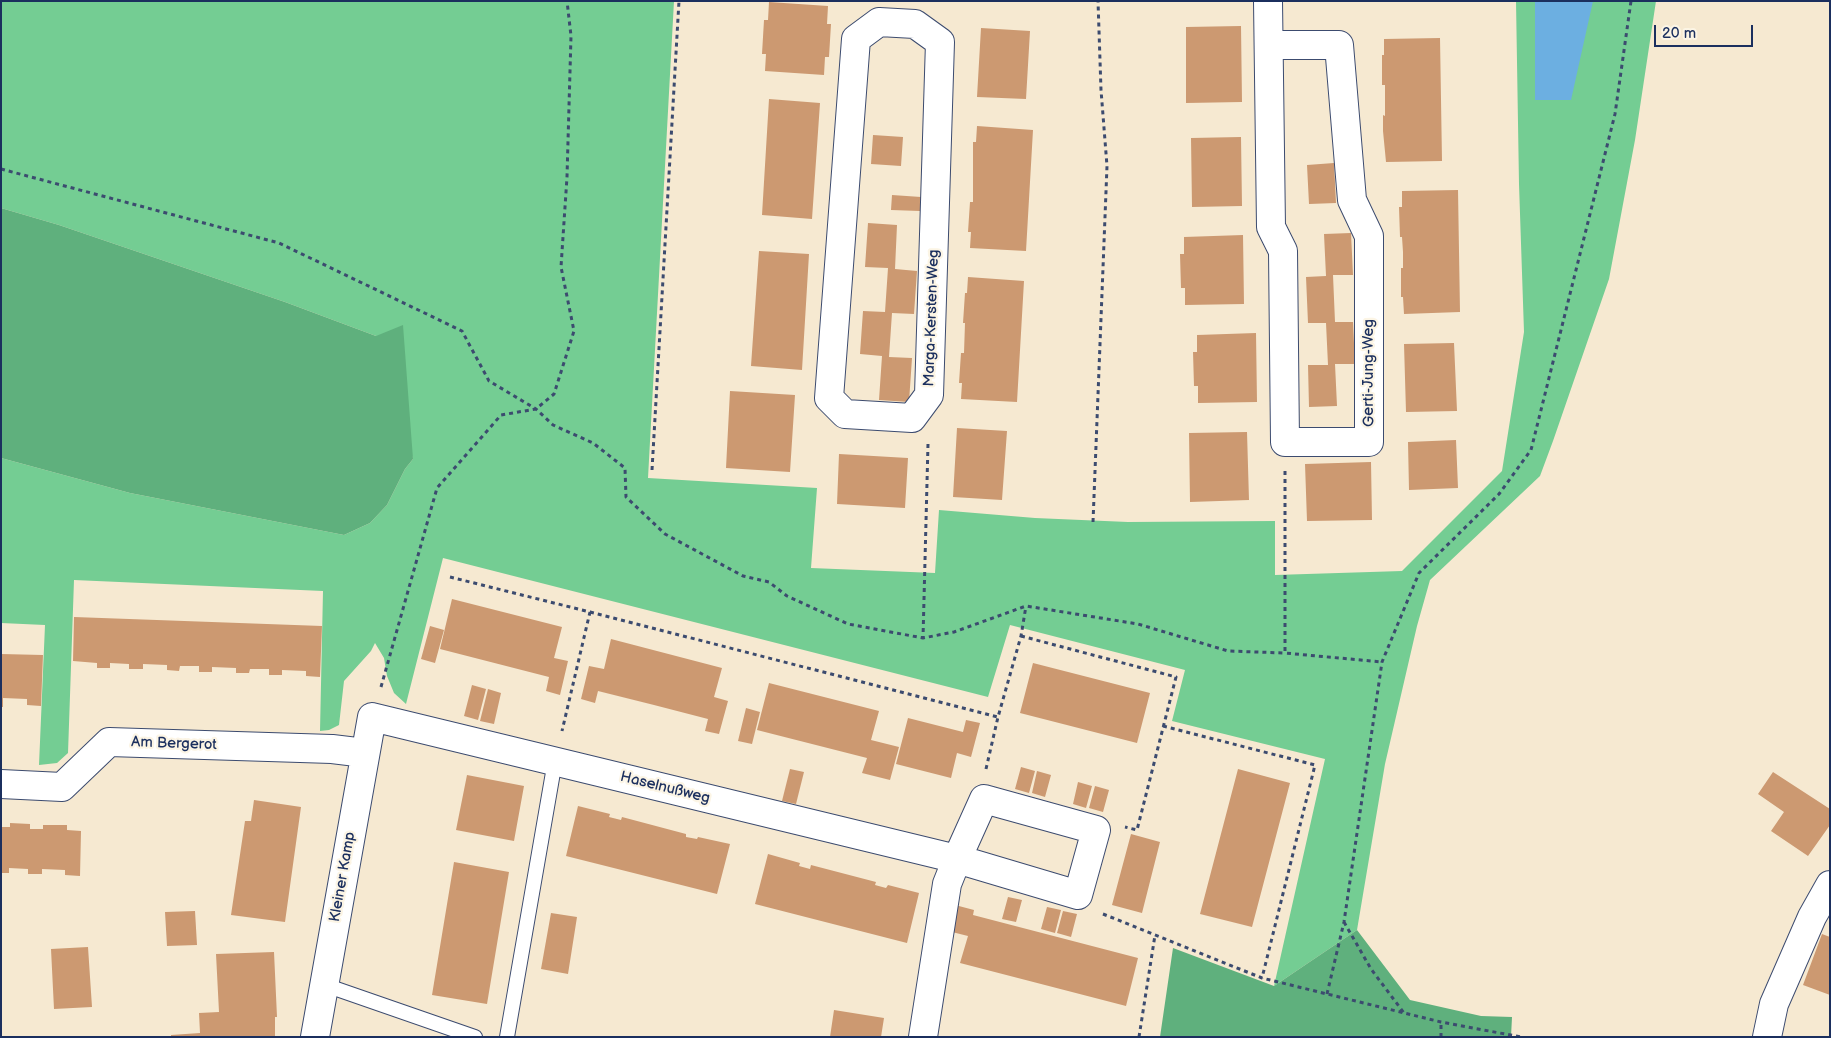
<!DOCTYPE html>
<html>
<head>
<meta charset="utf-8">
<style>
	body { margin:0 }
	#map { position:relative; width:1831px; height:1038px; overflow:hidden; background:#f6e9d1; font-family:"Balsamiq Sans",sans-serif }
	canvas { display:block }
	.frame { position:absolute; inset:0; border:2px solid #1b2f5e; pointer-events:none }
	.scale { position:absolute; left:1654px; top:25px; width:99px; height:22px; box-sizing:border-box; border:2px solid #1b2f5e; border-top:0; padding-left:6px; font-size:15px; line-height:18px; white-space:nowrap; color:#1b2f5e; -webkit-text-stroke:4px #fcf5e5; paint-order:stroke }
</style>
</head>
<body>
<div id="map">
<canvas width="1831" height="1038"></canvas>
<div class="frame"></div>
<div class="scale">20 m</div>
</div>
<script>
const ctx = document.querySelector('canvas').getContext('2d');
ctx.lineJoin = 'round';
function fillPath(path, color) { ctx.fillStyle = color; ctx.fill(path, 'evenodd'); }
const shape = rows => new Path2D(rows.map(r => 'M' + r).join(''));
function trace(path, color, width, dash) { ctx.strokeStyle = color; ctx.lineWidth = width; ctx.lineCap = dash ? 'butt' : 'round'; ctx.setLineDash(dash || []); ctx.stroke(path); }
function write(font, color, halo, rows, align = 'center') {
  ctx.font = font + ' "Balsamiq Sans",sans-serif'; ctx.lineWidth = 4.5; ctx.setLineDash([]); ctx.textBaseline = 'middle'; ctx.strokeStyle = halo; ctx.fillStyle = color; for (const [text, x, y, turn = 0] of rows) {
    ctx.save(); ctx.translate(x, y); ctx.rotate((+turn || 0) * Math.PI / 180); ctx.textAlign = isNaN(turn) ? turn : align; if (halo) ctx.strokeText(text, 0, 0); ctx.fillText(text, 0, 0); ctx.restore();
  }
}
fillPath(shape([
	[1,1,674,1,648,478,817,488,811,568,935,573,939,510,1035,518,1128,522,1275,521,1275,575,1402,571,1502,471,1524,332,1519,184,1516,1,1656,1,1635,140,1609,279,1553,441,1540,476,1430,580,1417,626,1385,764,1357,930,1274,986,1325,759,1172,721,1185,670,1010,625,988,697,443,558,406,704,394,693,387,676,384,658,375,643,371,651,344,681,339,725,329,730,320,731,323,591,74,580,68,753,57,763,39,765,45,625,1,623,1,458,130,493,344,535,370,523,387,505,405,469,413,459,376,336,285,302,59,225,1,208]
]), '#74cd93');
fillPath(shape([
	[1,208,59,225,285,302,376,336,403,325,413,459,405,469,387,505,370,523,344,535,130,493,1,458],
	[1357,930,1410,1000,1481,1016,1512,1017,1511,1037,1160,1037,1173,948,1274,986]
]), '#5fb07d');
fillPath(shape([
	[1535,1,1593,1,1571,100,1535,100]
]), '#6cafe1');
fillPath(shape([
	[769,2,828,6,827,24,831,24,829,57,825,57,824,75,765,71,766,54,762,54,764,20,768,20],
	[1241,26,1242,102,1186,103,1186,27],
	[981,28,1030,31,1026,99,977,97],
	[1440,38,1442,161,1386,162,1383,131,1383,115,1385,116,1385,85,1382,85,1382,55,1384,55,1384,39],
	[769,99,820,103,812,219,762,215],
	[977,126,1033,130,1026,251,970,248,971,232,968,232,970,202,973,202,973,142,976,142],
	[873,135,903,137,901,166,871,164],
	[1241,137,1242,206,1192,207,1191,138],
	[1334,163,1336,203,1309,204,1307,165],
	[1458,190,1460,312,1404,314,1403,297,1401,297,1401,268,1403,268,1403,252,1402,237,1400,237,1399,207,1402,207,1402,191],
	[892,195,921,197,920,211,891,210],
	[868,223,897,225,895,269,917,271,914,314,892,313,889,357,912,358,909,402,879,400,882,356,860,354,863,311,885,312,888,268,865,267],
	[1351,233,1353,275,1333,275,1335,322,1353,322,1355,364,1335,364,1337,406,1309,407,1308,365,1328,365,1326,323,1308,323,1306,277,1326,276,1324,234],
	[1243,235,1244,304,1185,305,1185,288,1181,288,1180,254,1184,254,1184,237],
	[759,251,809,254,802,370,751,366],
	[968,277,1024,281,1017,402,961,399,962,383,959,383,961,353,964,353,965,323,963,323,965,293,967,293],
	[1256,333,1257,402,1198,403,1198,386,1194,386,1193,352,1197,352,1197,335],
	[1454,343,1457,411,1406,412,1404,344],
	[730,391,795,395,790,472,726,468],
	[957,428,1007,431,1002,500,953,497],
	[1247,432,1249,500,1190,502,1189,433],
	[1456,440,1458,488,1409,490,1408,442],
	[839,454,908,458,905,508,837,504],
	[1371,462,1372,520,1307,521,1305,464],
	[452,599,562,627,554,658,568,661,560,695,546,691,549,677,440,649],
	[74,617,322,626,320,677,306,676,306,671,282,670,282,675,269,675,269,669,250,669,249,673,236,673,236,668,212,667,212,672,199,672,199,666,180,666,179,671,167,670,167,665,143,664,143,669,129,669,129,664,110,663,110,668,97,668,97,663,73,661],
	[430,626,444,630,435,663,421,659],
	[611,639,722,668,714,697,728,701,719,734,705,731,708,719,654,705,598,691,595,703,581,699,589,666,604,669],
	[1,654,43,655,41,706,27,705,27,699,3,698,3,707,1,707],
	[1033,663,1150,693,1137,743,1020,713],
	[769,683,879,711,871,740,899,747,890,780,862,773,867,758,757,730],
	[472,685,486,689,478,720,464,716],
	[488,689,501,693,494,724,480,721],
	[746,708,760,712,752,744,738,741],
	[908,718,963,732,966,720,980,723,971,757,957,753,951,778,896,764],
	[1021,767,1035,771,1029,793,1015,789],
	[790,769,804,772,796,804,782,801],
	[1238,769,1290,783,1252,927,1200,914],
	[1037,771,1051,775,1045,797,1032,793],
	[1773,772,1830,809,1830,825,1808,856,1771,831,1784,812,1758,794],
	[467,775,524,786,514,841,456,830],
	[1078,782,1092,786,1086,808,1073,804],
	[1095,786,1109,790,1103,812,1089,808],
	[254,800,301,807,285,922,231,915,245,821,251,821],
	[578,806,610,814,609,817,621,820,622,817,686,834,686,837,697,839,698,837,730,844,717,894,566,856],
	[10,823,30,824,30,829,43,829,43,825,67,825,67,830,81,831,80,876,65,875,65,870,42,869,42,874,28,874,28,869,9,868,9,873,1,873,1,827,10,827],
	[1131,834,1160,842,1142,913,1112,905],
	[768,854,800,863,799,866,810,869,811,865,876,882,875,885,886,888,888,885,919,893,907,943,755,904],
	[454,862,509,872,487,1004,432,995],
	[1008,897,1022,900,1016,922,1002,919],
	[955,905,974,910,973,915,1138,958,1126,1006,960,963,968,936,948,931],
	[1047,907,1061,910,1055,933,1041,929],
	[195,911,197,945,167,946,165,912],
	[1063,911,1077,914,1071,937,1057,933],
	[551,913,577,917,568,974,541,969],
	[1822,934,1830,937,1830,995,1803,985],
	[88,947,92,1007,54,1009,51,949],
	[274,952,277,1017,275,1017,275,1037,171,1037,171,1035,200,1033,199,1013,219,1012,216,954],
	[834,1010,884,1018,881,1037,830,1037]
]), '#cc9971');
const lane = shape([
	[325,985,475,1037],
	[507,1037,555,761]
]);
const street = shape([
	[1268,1,1271,227,1283,251,1285,442,1369,442,1369,236,1352,200,1339,45,1269,45],
	[879,22,915,24,940,42,929,395,912,418,845,414,829,398,856,39,879,22],
	[1,784,62,787,109,742,332,749,365,753],
	[315,1037,372,717,957,859,1078,895,1096,830,984,799,957,859,947,884,923,1037],
	[1767,1037,1774,1004,1812,917,1830,885]
]);
trace(lane, '#3c4b6f', 16);
trace(street, '#3c4b6f', 30);
trace(shape([
	[1,169,279,243,462,331,489,381,536,409,553,425,593,443,625,468,626,497,665,534,743,576,769,582,787,596,848,624,923,638],
	[928,444,923,638,954,632,1026,606,1138,624,1228,651,1285,653],
	[652,470,679,1],
	[1285,471,1285,653,1382,662],
	[1093,522,1107,166,1101,90,1098,1],
	[450,577,590,612,562,731],
	[590,612,998,717],
	[1021,636,1176,677,1137,830,1125,827],
	[381,687,437,488,501,415,536,409,554,394,574,331,561,267,567,177,571,36,567,1],
	[1163,726,1315,765,1262,978],
	[986,769,998,717,1021,636,1026,606],
	[1103,914,1262,978,1441,1022,1521,1037],
	[1344,922,1371,969,1404,1013],
	[1327,994,1344,922,1382,662,1419,573,1499,494,1531,450,1615,114,1631,1],
	[1139,1037,1155,935],
	[1441,1037,1441,1022]
]), '#3c4b6f', 3, [4, 4]);
trace(lane, '#fff', 14);
trace(street, '#fff', 28);
write('15px', '#1b2f5e', '#fcf5e5', [
	["Marga-Kersten-Weg",932,318,-88],
	["Gerti-Jung-Weg",1369,373,-90],
	["Am Bergerot",174,744,2],
	["Haselnußweg",665,788,14],
	["Kleiner Kamp",343,877,-80]
]);
</script>
</body>
</html>
